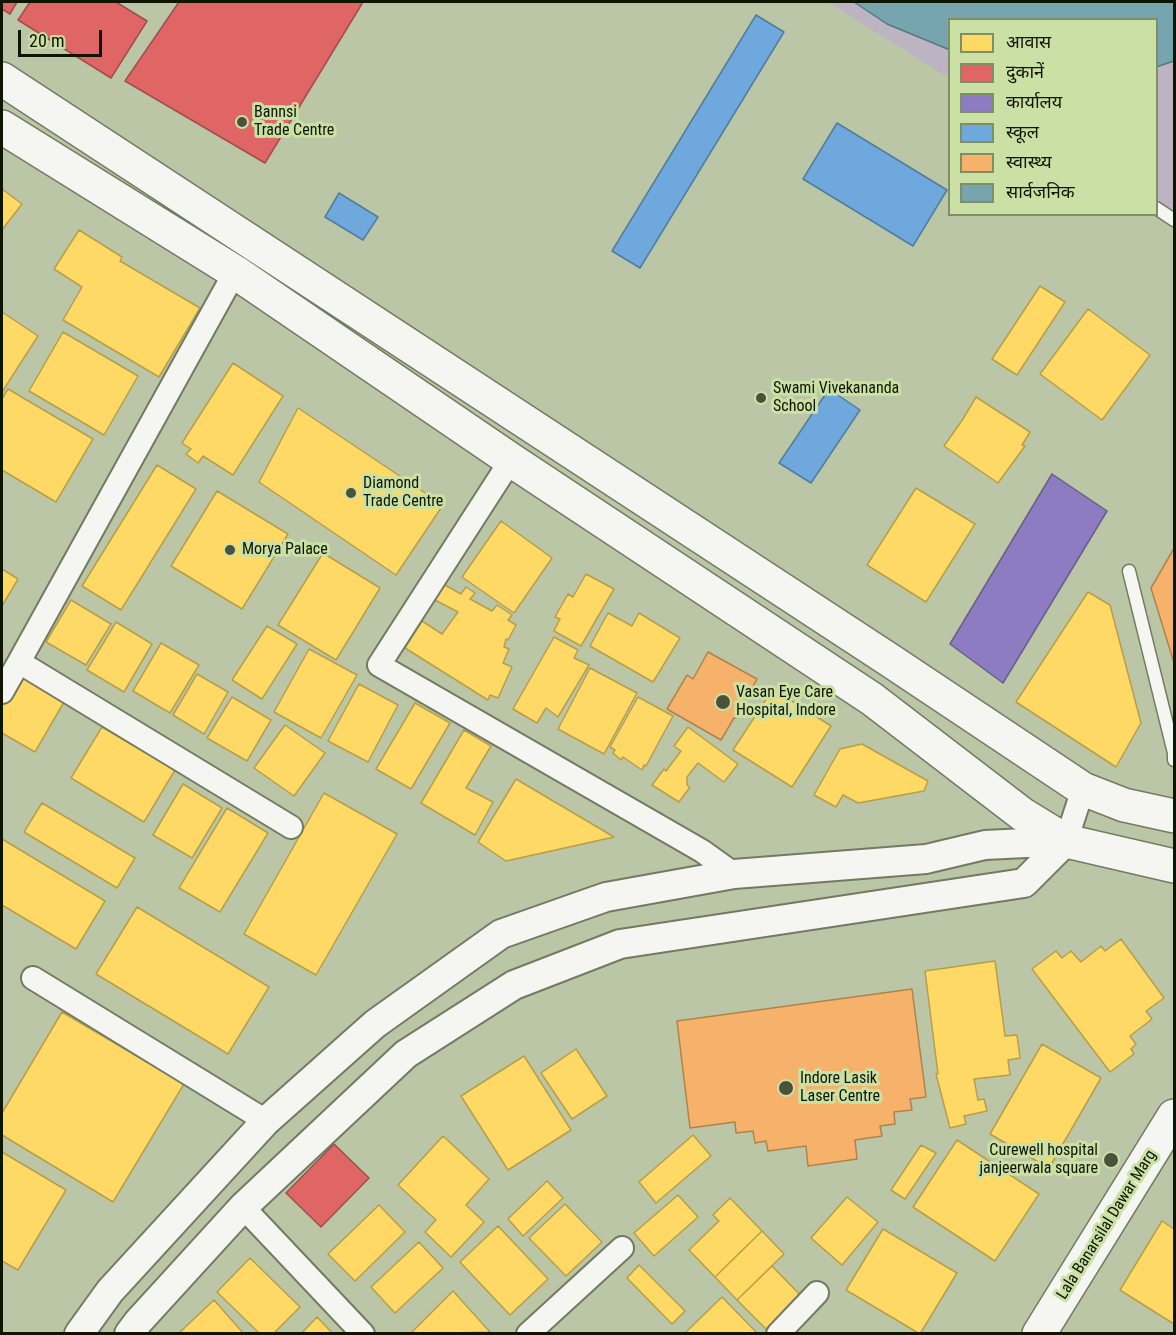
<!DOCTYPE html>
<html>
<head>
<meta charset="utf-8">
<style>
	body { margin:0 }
	#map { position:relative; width:1176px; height:1335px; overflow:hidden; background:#bac6a5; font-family:"Roboto Condensed","Noto Sans Devanagari",sans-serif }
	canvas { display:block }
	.frame { position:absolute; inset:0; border:3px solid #0e1501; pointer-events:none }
	.legend { position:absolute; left:948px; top:18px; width:210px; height:198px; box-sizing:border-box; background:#cbe0a4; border:2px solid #7f8f63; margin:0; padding:8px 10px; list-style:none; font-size:18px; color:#0e1501 }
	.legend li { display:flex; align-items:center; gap:12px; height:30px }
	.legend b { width:30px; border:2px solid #7f8f63 }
	.scale { position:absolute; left:18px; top:30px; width:84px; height:27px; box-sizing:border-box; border:3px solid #0e1501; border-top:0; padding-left:8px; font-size:18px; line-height:21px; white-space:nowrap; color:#0e1501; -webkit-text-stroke:4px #cbe0a4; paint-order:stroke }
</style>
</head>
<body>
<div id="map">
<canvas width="1176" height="1335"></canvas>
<div class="frame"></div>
<ul class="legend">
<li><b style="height:16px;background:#ffd966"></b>आवास</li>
<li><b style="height:16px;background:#e06666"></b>दुकानें</li>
<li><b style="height:16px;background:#8e7cc3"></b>कार्यालय</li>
<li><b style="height:16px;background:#6fa8dc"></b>स्कूल</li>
<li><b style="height:16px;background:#f6b26b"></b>स्वास्थ्य</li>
<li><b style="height:16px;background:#76a5af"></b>सार्वजनिक</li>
</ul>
<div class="scale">20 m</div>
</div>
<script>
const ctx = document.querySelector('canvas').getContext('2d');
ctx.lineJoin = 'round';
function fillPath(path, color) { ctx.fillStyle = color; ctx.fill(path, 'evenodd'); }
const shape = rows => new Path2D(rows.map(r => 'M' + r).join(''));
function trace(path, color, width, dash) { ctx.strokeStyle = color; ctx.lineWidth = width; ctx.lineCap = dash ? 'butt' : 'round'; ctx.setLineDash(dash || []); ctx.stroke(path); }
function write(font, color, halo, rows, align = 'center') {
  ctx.font = font + ' "Roboto Condensed",sans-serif'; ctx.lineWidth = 6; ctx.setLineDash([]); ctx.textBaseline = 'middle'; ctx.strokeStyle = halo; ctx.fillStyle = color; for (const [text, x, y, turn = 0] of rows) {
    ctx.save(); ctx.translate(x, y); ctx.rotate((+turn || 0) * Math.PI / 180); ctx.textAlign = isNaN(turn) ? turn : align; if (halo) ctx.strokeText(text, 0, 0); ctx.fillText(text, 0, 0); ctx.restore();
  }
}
fillPath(shape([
	[828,2,1174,2,1174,221,1157,209,1156,20,950,20,949,78]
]), '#bcb4c3');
const homes = shape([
	[2,189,22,204,2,230,2,189],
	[79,230,122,257,120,261,200,308,159,377,63,320,82,287,54,269,79,230],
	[1040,286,1065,302,1017,375,992,359,1040,286],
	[1088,309,1150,355,1102,420,1040,374,1088,309],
	[2,312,38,336,2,392,2,312],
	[63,332,138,376,104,435,29,391,63,332],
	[233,363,283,396,233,475,203,456,198,463,186,454,191,449,182,443,233,363],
	[8,389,93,439,56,502,2,470,2,399,8,389],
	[976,397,1030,432,1022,445,1025,446,998,483,944,446,963,419,976,397],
	[298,408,443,505,396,575,259,482,298,408],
	[157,465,196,489,121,610,82,586,157,465],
	[916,488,975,524,926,602,867,565,916,488],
	[217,491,288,534,242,609,171,566,217,491],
	[501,521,552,558,514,613,462,577,501,521],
	[323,553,380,588,336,660,278,625,323,553],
	[2,569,18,579,2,606,2,569],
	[586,574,614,589,581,646,554,631,560,619,555,617,568,594,573,597,586,574],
	[443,584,461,594,466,587,475,593,470,599,492,611,497,605,512,615,508,620,516,625,508,640,506,639,504,647,509,649,503,663,512,667,498,698,490,695,488,700,405,648,422,621,442,634,458,612,435,600,443,584],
	[1088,592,1110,605,1141,723,1116,767,1016,702,1088,592],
	[71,600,111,624,86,665,46,642,71,600],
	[608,613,632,626,639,613,680,638,653,682,590,646,608,613],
	[116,622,152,644,124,692,87,670,116,622],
	[267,626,297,644,262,699,232,680,267,626],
	[554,637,578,650,574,658,589,665,558,717,546,708,537,723,513,709,554,637],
	[161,643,199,665,170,713,133,691,161,643],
	[309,649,357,675,321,738,274,712,309,649],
	[590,668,637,693,604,754,558,729,590,668],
	[15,673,64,702,35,752,2,733,2,697,15,673],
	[197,674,228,692,204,734,173,715,197,674],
	[359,684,398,705,368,762,328,741,359,684],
	[773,689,831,726,792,787,733,750,773,689],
	[232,697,271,720,247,761,207,738,232,697],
	[638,697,673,716,646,766,644,765,642,770,623,757,621,760,613,753,615,750,610,747,638,697],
	[415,703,450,723,411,789,376,769,415,703],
	[285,725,325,753,294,796,254,768,285,725],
	[102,727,175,770,144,822,71,778,102,727],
	[688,727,738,764,724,782,698,763,687,777,687,785,690,787,679,802,652,785,664,769,666,771,681,751,674,746,688,727],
	[464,730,491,746,466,788,493,802,475,835,421,803,464,730],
	[862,744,928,781,924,791,858,803,843,795,836,807,814,795,840,749,862,744],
	[516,779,614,837,506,861,478,842,516,779],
	[183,784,222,808,192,858,153,835,183,784],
	[324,793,397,834,316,975,244,934,324,793],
	[42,803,135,858,117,888,24,832,42,803],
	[227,808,268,833,220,912,179,888,227,808],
	[2,839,105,901,76,949,2,905,2,839],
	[137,907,269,987,228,1054,96,974,137,907],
	[1121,939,1164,998,1146,1011,1152,1019,1130,1036,1136,1044,1131,1049,1134,1054,1110,1072,1032,969,1056,951,1062,958,1071,951,1081,962,1101,946,1105,951,1121,939],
	[995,961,1005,1036,1017,1035,1020,1058,1008,1060,1010,1075,974,1079,978,1100,984,1099,987,1111,964,1116,966,1124,950,1128,936,1074,938,1074,925,971,995,961],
	[62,1012,184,1084,113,1202,2,1135,2,1113,62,1012],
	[1042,1044,1101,1078,1049,1168,990,1134,1042,1044],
	[576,1049,607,1096,572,1119,541,1073,576,1049],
	[524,1056,571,1130,508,1170,461,1096,524,1056],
	[693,1135,711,1156,656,1203,639,1182,693,1135],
	[443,1136,489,1179,466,1205,484,1222,451,1257,425,1232,436,1220,398,1185,443,1136],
	[957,1140,1039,1194,995,1261,913,1207,957,1140],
	[921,1145,936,1153,905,1199,891,1190,921,1145],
	[2,1152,66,1190,18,1270,2,1261,2,1152],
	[547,1181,563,1198,523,1236,508,1219,547,1181],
	[678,1195,698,1217,654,1256,634,1233,678,1195],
	[847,1197,878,1222,842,1265,811,1238,847,1197],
	[730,1198,762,1231,715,1277,689,1250,719,1221,713,1215,730,1198],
	[565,1204,602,1242,566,1276,529,1238,565,1204],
	[379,1205,405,1232,355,1281,328,1254,379,1205],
	[1162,1221,1174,1229,1174,1324,1120,1290,1162,1221],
	[498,1226,548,1279,510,1315,460,1262,498,1226],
	[883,1229,957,1273,920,1334,846,1290,883,1229],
	[762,1231,784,1254,737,1300,715,1277,762,1231],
	[419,1242,443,1268,395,1313,371,1287,419,1242],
	[250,1258,300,1307,273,1334,260,1334,217,1292,250,1258],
	[639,1265,685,1311,672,1324,627,1278,639,1265],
	[772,1266,804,1299,770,1333,737,1300,772,1266],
	[453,1291,490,1332,410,1334,453,1291],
	[722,1297,758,1334,684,1334,722,1297],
	[214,1300,244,1334,178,1334,214,1300],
	[317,1317,333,1334,301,1334,317,1317]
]);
fillPath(homes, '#ffd966');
trace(homes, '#b79e48', 1.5);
const shops = shape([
	[2,2,17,2,10,14,2,9,2,2],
	[30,2,116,2,147,21,111,78,18,20,30,2],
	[179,2,363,2,265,163,125,81,179,2],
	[334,1144,369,1178,321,1227,286,1193,334,1144]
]);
fillPath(shops, '#e06666');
trace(shops, '#a14e48', 1.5);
const offices = shape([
	[1052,474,1107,511,1003,683,950,644,1052,474]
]);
fillPath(offices, '#8e7cc3');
trace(offices, '#685d89', 1.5);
const schools = shape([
	[756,15,784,32,640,268,612,251,756,15],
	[837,123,947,190,913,246,803,179,837,123],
	[339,193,378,217,363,240,325,217,339,193],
	[829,389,860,410,811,483,779,463,829,389]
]);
fillPath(schools, '#6fa8dc');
trace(schools, '#527c9a', 1.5);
const health = shape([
	[1173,550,1174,551,1174,663,1151,588,1173,550],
	[708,652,757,679,736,718,734,718,721,740,667,709,687,675,693,679,708,652],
	[912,989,926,1097,910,1099,912,1110,894,1112,895,1124,880,1126,882,1136,855,1140,857,1159,808,1166,806,1146,768,1151,766,1141,755,1143,753,1131,736,1133,735,1122,690,1128,677,1021,912,989]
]);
fillPath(health, '#f6b26b');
trace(health, '#b0834b', 1.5);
const public = shape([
	[854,2,1174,2,1174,61,1156,67,1156,20,950,20,950,50,887,24,854,2]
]);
fillPath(public, '#76a5af');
trace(public, '#577a7b', 1.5);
const service = shape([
	[1156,208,1174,220],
	[1129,571,1174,753,1174,760]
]);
const minor = shape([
	[511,460,379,665,702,851,734,874],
	[19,662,291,827],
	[2,692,19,662,235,272],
	[1066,841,1083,789],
	[33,978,266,1121],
	[243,1207,363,1334],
	[528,1334,622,1248],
	[778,1334,817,1293]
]);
const tertiary = shape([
	[79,1334,110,1291,266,1121,375,1024,501,934,606,897,734,874,926,859,985,845,1066,841],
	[129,1334,138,1322,243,1207,406,1054,514,985,620,944,1024,883,1066,841]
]);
const secondary = shape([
	[2,79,891,661,1083,789,1124,805,1174,816],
	[2,127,235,272,511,460,872,699,1022,814,1066,841,1174,866],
	[1039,1334,1174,1116]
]);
trace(service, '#727b61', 15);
trace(minor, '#727b61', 26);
trace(tertiary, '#727b61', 32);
trace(secondary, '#727b61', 36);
trace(service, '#f5f6f2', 12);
trace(minor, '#f5f6f2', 22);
trace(tertiary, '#f5f6f2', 28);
trace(secondary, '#f5f6f2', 33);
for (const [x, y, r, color] of [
	[242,122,6,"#4a533a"],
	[761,398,6,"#4a533a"],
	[351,493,6,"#4a533a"],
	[230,550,6,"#4a533a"],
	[723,702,8,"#4a533a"],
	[786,1088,8,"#4a533a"],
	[1111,1160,8,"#4a533a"]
]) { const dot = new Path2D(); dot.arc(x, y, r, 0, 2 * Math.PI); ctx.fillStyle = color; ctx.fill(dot); trace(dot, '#cbe0a4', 2); }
write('16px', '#0e1501', '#cbe0a4', [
	["Bannsi",254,113],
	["Trade Centre",254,131],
	["Swami Vivekananda",773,389],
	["School",773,407],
	["Diamond",363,484],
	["Trade Centre",363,502],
	["Morya Palace",242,550],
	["Vasan Eye Care",736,693],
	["Hospital, Indore",736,711],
	["Indore Lasik",800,1079],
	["Laser Centre",800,1097],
	["Curewell hospital",1098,1151,"right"],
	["janjeerwala square",1098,1169,"right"]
], 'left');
write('16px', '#0e1501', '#cbe0a4', [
	["Lala Banarsilal Dawar Marg",1107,1225,-58]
]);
</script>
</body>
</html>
